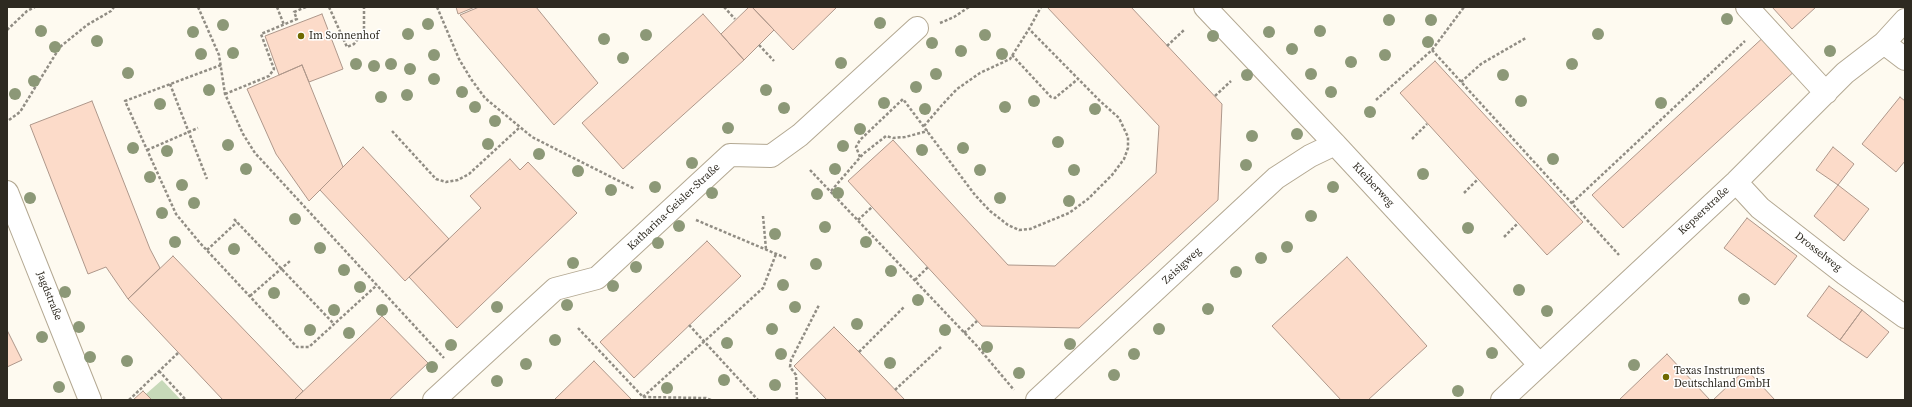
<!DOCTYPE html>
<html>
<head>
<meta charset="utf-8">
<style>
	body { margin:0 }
	#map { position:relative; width:1912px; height:407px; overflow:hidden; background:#fefaf0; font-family:"Source Serif 4",serif }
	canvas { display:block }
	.frame { position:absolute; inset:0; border:8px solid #2e2a21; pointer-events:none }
</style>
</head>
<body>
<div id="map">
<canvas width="1912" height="407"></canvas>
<div class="frame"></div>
</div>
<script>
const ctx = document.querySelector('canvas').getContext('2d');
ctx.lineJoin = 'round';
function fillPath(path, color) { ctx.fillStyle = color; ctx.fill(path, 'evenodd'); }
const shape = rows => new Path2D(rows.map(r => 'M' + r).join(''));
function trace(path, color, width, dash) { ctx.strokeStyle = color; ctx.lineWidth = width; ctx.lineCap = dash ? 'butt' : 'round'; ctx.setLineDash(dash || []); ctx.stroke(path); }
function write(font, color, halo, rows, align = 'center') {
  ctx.font = font + ' "Source Serif 4",serif'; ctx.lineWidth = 3; ctx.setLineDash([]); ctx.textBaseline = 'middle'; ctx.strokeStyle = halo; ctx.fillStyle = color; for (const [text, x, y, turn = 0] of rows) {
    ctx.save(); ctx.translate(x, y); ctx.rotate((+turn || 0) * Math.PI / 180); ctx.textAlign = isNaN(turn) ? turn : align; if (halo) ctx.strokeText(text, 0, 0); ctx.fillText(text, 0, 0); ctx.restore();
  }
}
fillPath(shape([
	[162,380,181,400,152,400,146,394]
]), '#c7d9b9');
const building = shape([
	[456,7,475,7,458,14,456,7],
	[479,7,536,7,598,83,554,125,460,15,479,7],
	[749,7,752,7,774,30,744,60,721,34,749,7],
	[752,7,837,7,793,50,752,7],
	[1047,7,1131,7,1222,104,1218,200,1079,328,982,326,848,181,893,140,1008,265,1055,266,1156,173,1159,126,1047,7],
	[1772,7,1816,7,1792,29,1772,7],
	[322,14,343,69,309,82,302,65,279,75,265,36,322,14],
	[703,14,744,60,623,169,582,123,703,14],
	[1767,34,1798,68,1623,228,1592,195,1767,34],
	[1435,61,1583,222,1547,255,1400,93,1435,61],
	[302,65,343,167,309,201,276,154,247,89,302,65],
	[1900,97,1905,101,1905,161,1896,172,1862,144,1900,97],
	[92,101,150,249,160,268,128,299,106,267,88,274,30,125,92,101],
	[363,147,449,239,405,281,320,190,363,147],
	[1833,147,1854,164,1838,185,1816,170,1833,147],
	[510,159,520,170,528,162,577,213,457,328,409,277,481,208,470,196,510,159],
	[1838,185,1869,209,1844,241,1814,216,1838,185],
	[1747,218,1797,256,1775,285,1724,248,1747,218],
	[707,241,741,276,634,378,600,342,707,241],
	[173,256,303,391,294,400,223,400,128,299,173,256],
	[1347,257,1427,346,1368,400,1341,400,1272,326,1347,257],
	[1829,286,1862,310,1840,340,1807,316,1829,286],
	[1862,310,1889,332,1867,358,1840,340,1862,310],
	[382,316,428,363,389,400,294,400,382,316],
	[834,327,859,352,905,400,827,400,794,366,834,327],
	[7,330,22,360,7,367,7,330],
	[1667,354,1710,400,1619,400,1667,354],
	[594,361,632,400,554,400,555,399,594,361],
	[1746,369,1775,400,1713,400,1746,369],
	[143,391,152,400,133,400,143,391]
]);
fillPath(building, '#fcdbc9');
trace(building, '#ae978a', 1);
const minor = shape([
	[1205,7,1335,144,1539,364],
	[1747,7,1826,93],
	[1884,43,1905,59],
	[1736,182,1760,208,1845,274,1905,317],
	[7,192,90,400],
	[434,400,555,289,597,278,730,155,771,156,800,135,917,28],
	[1037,400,1276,178,1310,156,1335,144],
	[1502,400,1736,182,1845,73,1884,43,1905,20]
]);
trace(minor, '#b3a892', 24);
trace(shape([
	[198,7,219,55,225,94,243,134,255,153,444,358],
	[277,7,284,25],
	[329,7,347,47,354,44,364,31,364,7],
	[437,7,459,59,471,79,485,98,532,137,635,189],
	[724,7,735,19],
	[940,23,954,17,969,7],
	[7,30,27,11,35,7],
	[759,45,774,61],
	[1167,46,1184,30],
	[1432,50,1464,7],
	[1012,55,1051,97,1055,98,1078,79],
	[221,65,125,101,176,214,200,243,297,347,309,347,377,285],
	[1461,82,1481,64,1526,38],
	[170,84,207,179],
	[225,94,269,76,274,69,261,34,297,19,294,12,306,7],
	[1215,96,1231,81],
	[1376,100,1432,50,1619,255],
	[9,120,20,112,60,47,87,25,111,11,114,7],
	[924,126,942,105,957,89,980,73,1010,59,1029,29,1041,7],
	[392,131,436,179,446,182,458,180,469,174,519,128],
	[1412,139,1427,124],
	[147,150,198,128],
	[860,157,856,147,860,140,903,99,975,195,990,211,1008,225,1019,230,1030,229,1069,213,1088,199,1112,175,1124,159,1128,148,1128,137,1119,118,1100,101,1029,29],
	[810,170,977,346,1014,390],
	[831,191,863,154,886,136,893,138,905,137,928,131],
	[1464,193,1478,179],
	[1572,203,1745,41],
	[763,216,766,249],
	[234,219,334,324],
	[696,220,786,258],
	[858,220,872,207],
	[1504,237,1518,223],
	[207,250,237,222],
	[915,280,928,267],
	[250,296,290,261],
	[689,325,758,400],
	[578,328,643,397,706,398,711,400],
	[964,333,977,321],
	[859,352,904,307],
	[159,371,186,400],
	[895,390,941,347],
	[643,397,763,288,776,254],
	[129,400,178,353],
	[797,400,796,375,790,367,791,360,819,305]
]), '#918d84', 2.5, [3, 2]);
trace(minor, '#fff', 22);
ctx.fillStyle = '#8c9877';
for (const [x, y] of [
	[1727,19],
	[1389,20],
	[1431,20],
	[880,23],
	[428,24],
	[223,25],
	[41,31],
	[1320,31],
	[193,32],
	[1269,32],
	[408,34],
	[1598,34],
	[646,35],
	[985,35],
	[1213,36],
	[604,39],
	[97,41],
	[1428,42],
	[932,43],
	[55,47],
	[1292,49],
	[961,51],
	[1830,51],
	[233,53],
	[201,54],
	[1002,54],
	[434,55],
	[1385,55],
	[623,58],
	[1351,62],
	[841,63],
	[356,64],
	[391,64],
	[1572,64],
	[374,66],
	[410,69],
	[128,73],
	[936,74],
	[1311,74],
	[1247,75],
	[1503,75],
	[434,79],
	[34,81],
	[916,87],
	[209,90],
	[766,90],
	[462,92],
	[1331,92],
	[15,94],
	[407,95],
	[381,97],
	[1034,101],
	[1521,101],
	[884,103],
	[1661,103],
	[160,104],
	[475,107],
	[1005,107],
	[784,108],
	[925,109],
	[1095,109],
	[1370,112],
	[495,121],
	[728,128],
	[860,129],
	[1297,134],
	[1252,136],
	[1058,142],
	[488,144],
	[228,145],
	[843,146],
	[133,148],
	[963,148],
	[922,150],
	[167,151],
	[539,154],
	[1553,159],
	[692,163],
	[1246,165],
	[246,169],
	[835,169],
	[980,170],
	[1074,170],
	[578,171],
	[1423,174],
	[150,177],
	[182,185],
	[655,187],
	[1333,187],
	[611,190],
	[712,193],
	[838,193],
	[817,194],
	[30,198],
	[1000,198],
	[1069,201],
	[194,203],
	[162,213],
	[1311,216],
	[295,219],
	[679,226],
	[825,227],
	[1468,228],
	[775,234],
	[175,242],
	[866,242],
	[658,243],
	[1287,247],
	[320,248],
	[234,249],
	[1261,258],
	[573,263],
	[816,264],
	[636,267],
	[344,270],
	[891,271],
	[1236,272],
	[783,285],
	[613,286],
	[360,287],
	[1519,290],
	[65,292],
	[274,293],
	[1744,299],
	[918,300],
	[567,305],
	[497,307],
	[795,307],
	[1208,309],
	[334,310],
	[382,310],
	[1547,311],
	[857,324],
	[79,327],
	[772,329],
	[1159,329],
	[310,330],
	[945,330],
	[349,333],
	[42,337],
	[555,340],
	[727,343],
	[1070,344],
	[451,345],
	[987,347],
	[1492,353],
	[781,354],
	[1134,354],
	[90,357],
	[127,361],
	[890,363],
	[526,364],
	[1634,365],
	[432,367],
	[1019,373],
	[1114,375],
	[724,380],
	[497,381],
	[775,385],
	[59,387],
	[667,388],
	[1458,391]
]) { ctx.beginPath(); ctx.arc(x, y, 6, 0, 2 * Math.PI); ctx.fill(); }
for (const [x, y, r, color] of [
	[301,36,4,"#6f6901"],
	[1666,377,4,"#6f6901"]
]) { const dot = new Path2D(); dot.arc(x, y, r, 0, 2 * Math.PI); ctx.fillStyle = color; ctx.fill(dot); trace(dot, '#fff', 1.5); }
write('11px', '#2e2a21', '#fff', [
	["Im Sonnenhof",309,36],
	["Texas Instruments",1674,371],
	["Deutschland GmbH",1674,384]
], 'left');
write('11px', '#2e2a21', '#fff', [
	["Kleiberweg",1373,185,47],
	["Katharina-Geisler-Straße",674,207,-43],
	["Kepserstraße",1704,211,-43],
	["Drosselweg",1818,252,38],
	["Zeisigweg",1182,266,-43],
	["Jagdstraße",49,296,68]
]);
</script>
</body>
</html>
